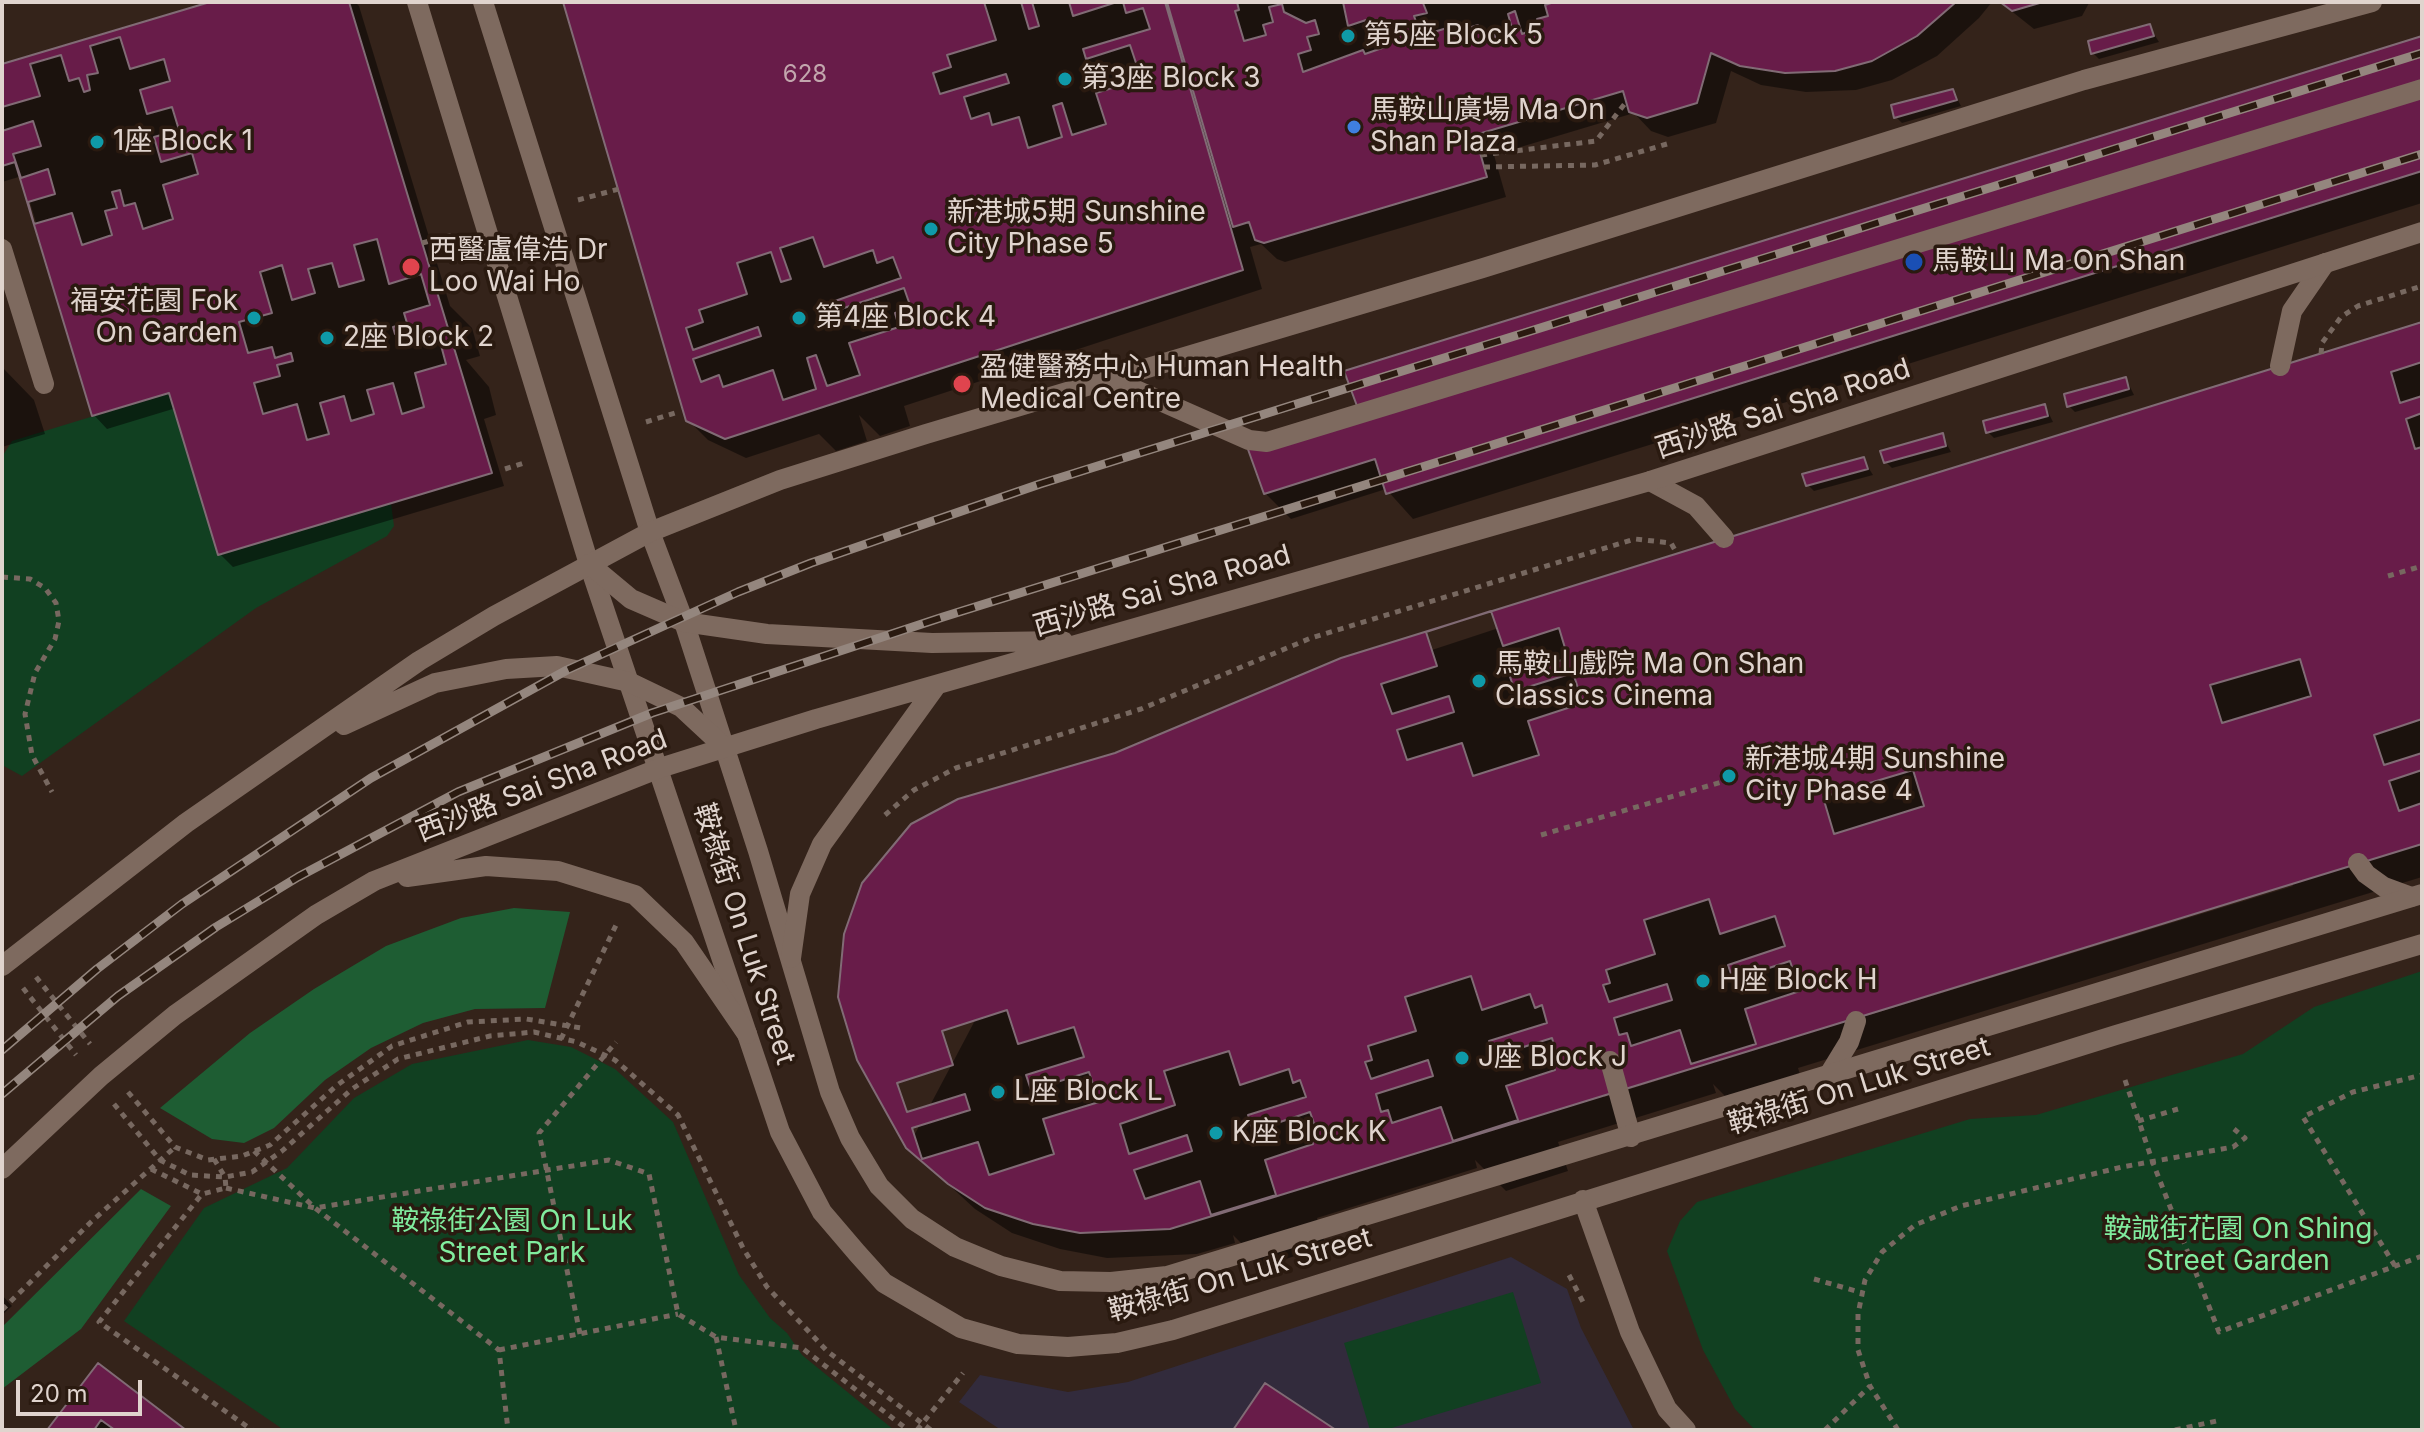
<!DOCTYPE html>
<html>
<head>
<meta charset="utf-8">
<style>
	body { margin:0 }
	#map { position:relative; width:2424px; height:1432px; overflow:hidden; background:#34231a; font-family:Inter,sans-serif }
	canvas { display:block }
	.frame { position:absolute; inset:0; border:4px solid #e0d4ce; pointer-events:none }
	.scale { position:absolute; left:16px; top:1380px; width:126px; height:36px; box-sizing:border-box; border:4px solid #e0d4ce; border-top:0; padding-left:10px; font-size:24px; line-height:28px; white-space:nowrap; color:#e0d4ce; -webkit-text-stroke:6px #2a1a10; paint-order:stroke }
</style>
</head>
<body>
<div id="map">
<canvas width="2424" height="1432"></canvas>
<div class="frame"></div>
<div class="scale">20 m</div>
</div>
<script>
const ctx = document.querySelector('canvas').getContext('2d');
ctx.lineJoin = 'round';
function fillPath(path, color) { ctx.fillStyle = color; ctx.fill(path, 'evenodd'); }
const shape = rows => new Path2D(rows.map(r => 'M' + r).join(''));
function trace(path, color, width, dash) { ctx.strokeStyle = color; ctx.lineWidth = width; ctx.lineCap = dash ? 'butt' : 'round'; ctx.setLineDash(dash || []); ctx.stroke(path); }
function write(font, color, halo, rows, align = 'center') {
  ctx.font = font + ' Inter,"Noto Sans TC",sans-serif'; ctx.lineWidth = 7; ctx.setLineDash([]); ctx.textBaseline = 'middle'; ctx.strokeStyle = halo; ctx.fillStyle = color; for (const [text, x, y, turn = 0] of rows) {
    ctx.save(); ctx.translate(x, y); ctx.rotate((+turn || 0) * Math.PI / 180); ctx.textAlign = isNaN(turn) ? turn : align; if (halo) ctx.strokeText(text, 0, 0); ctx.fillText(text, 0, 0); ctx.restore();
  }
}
fillPath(shape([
	[1511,1257,1567,1289,1581,1328,1634,1430,1001,1430,959,1402,980,1375,1068,1392,1128,1382]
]), '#322b3c');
fillPath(shape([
	[169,393,218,555,391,503,394,526,387,536,256,608,22,776,2,765,2,457,12,441],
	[2422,971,2422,1430,1755,1430,1735,1409,1703,1350,1667,1251,1680,1221,1697,1202,1970,1119,2036,1115,2243,1054,2314,1007],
	[528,1040,571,1047,615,1069,673,1122,739,1275,770,1318,787,1333,802,1355,894,1430,284,1430,124,1321,204,1208,287,1168,354,1098,412,1064],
	[1513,1292,1541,1383,1385,1430,1370,1430,1344,1343]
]), '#114021');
fillPath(shape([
	[514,908,570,912,545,1008,475,1009,423,1023,371,1048,325,1080,274,1128,244,1143,212,1139,160,1108,250,1033,314,989,386,946,461,918],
	[141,1189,171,1206,81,1329,2,1389,2,1327]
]), '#1e5d33');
fillPath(shape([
	[217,2,355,2,359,6,450,306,472,328,480,356,466,360,489,387,496,415,484,419,504,486,233,567,220,554,176,408,107,429,94,415,22,176,2,182,2,66],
	[565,2,1992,2,1979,18,1937,56,1892,80,1856,90,1806,92,1761,85,1731,71,1716,123,1668,137,1651,131,1634,113,1494,155,1506,197,1285,262,1277,259,1261,244,1250,247,1262,289,904,406,910,426,880,436,859,415,867,441,836,451,819,434,746,458,708,440,688,420],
	[2000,2,2089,2,2089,3,2082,16,2034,29],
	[2149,26,2159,42,2099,59,2093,53],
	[2422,38,2422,203,1413,519,1386,489,1291,519,1265,493],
	[1953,91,1961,106,1902,123,1896,117],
	[2422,324,2422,877,1798,1068,1806,1095,1744,1115,1713,1084,1716,1093,1558,1142,1568,1171,1506,1191,1475,1160,1477,1168,1317,1218,1326,1246,1264,1266,1233,1235,1235,1243,1197,1254,1107,1258,1060,1249,1012,1233,975,1209,908,1147,1116,754],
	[2292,882,2293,886,1843,1023,1843,1019],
	[1670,1072,1672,1076,1604,1097,1604,1093],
	[2,367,34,400,45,434,2,447],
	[2126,379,2134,395,2075,412,2069,406],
	[2045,406,2053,422,1994,438,1988,432],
	[1942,435,1951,452,1892,468,1886,462],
	[1863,459,1873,475,1814,491,1808,485],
	[2,1295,12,1306,2,1315],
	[98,1366,182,1430,49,1430]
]), '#0007');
const building = shape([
	[210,2,349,2,492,473,218,555,169,393,92,416,15,162,2,166,2,64,210,2],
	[563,2,1165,2,1243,270,725,439,686,421,563,2],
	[984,2,1021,2,1029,29,1039,26,1032,2,1069,2,1073,16,1117,2,1123,2,1126,13,1143,8,1150,29,1083,49,1086,59,1130,45,1137,66,1121,71,1125,84,1096,93,1106,124,1072,135,1062,103,1053,106,1062,137,1028,148,1019,117,992,125,989,113,971,119,964,97,1009,83,1006,74,940,94,933,73,951,67,947,55,996,40,984,2],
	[1167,2,1956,2,1917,36,1872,61,1835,71,1785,73,1740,66,1711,53,1697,103,1647,118,1629,112,1623,91,1475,135,1487,177,1264,243,1255,240,1249,222,1233,227,1167,2],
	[1237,2,1343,2,1348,26,1366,20,1370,34,1383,29,1388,46,1365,54,1363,50,1303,72,1298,54,1311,50,1307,37,1319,34,1315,20,1306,23,1284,12,1282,4,1269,7,1273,22,1263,25,1266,35,1244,41,1235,11,1239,10,1237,2],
	[1554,2,1545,5,1548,16,1537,19,1539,28,1522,34,1515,11,1508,14,1514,36,1497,41,1493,32,1482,35,1478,25,1465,29,1463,23,1421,36,1414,16,1427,13,1423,3,1427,2,1554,2],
	[2000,2,2043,2,2012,11,2000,2],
	[2150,24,2154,36,2091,54,2088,41,2150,24],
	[2422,36,2422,171,1386,494,1375,459,1264,494,1245,441,1357,406,1344,371,2422,36],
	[120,37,130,69,164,59,170,81,140,90,147,114,172,107,179,130,154,137,161,162,192,153,198,174,163,185,173,219,143,229,135,203,124,206,120,190,112,192,117,208,105,211,112,235,82,245,72,213,34,224,28,202,55,194,48,169,21,178,13,154,41,146,33,121,2,131,2,107,40,96,30,64,61,55,69,81,79,78,84,92,90,90,87,75,98,73,90,46,120,37],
	[1953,89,1957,100,1894,118,1891,105,1953,89],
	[813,237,824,267,873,250,877,263,893,257,901,278,835,301,838,310,904,288,911,308,895,313,899,327,849,343,860,375,827,386,816,355,807,358,816,389,783,400,773,370,723,387,719,375,701,382,693,359,761,336,758,327,693,350,686,328,703,322,699,310,747,294,737,263,771,252,781,282,791,279,780,248,813,237],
	[377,239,389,284,421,274,430,305,404,313,407,323,393,327,395,334,409,330,411,341,438,334,446,364,415,373,424,407,402,414,393,383,367,390,374,414,351,421,344,396,320,403,329,434,307,440,297,404,263,414,254,383,280,376,277,365,293,361,291,353,275,358,272,347,248,353,239,322,272,313,260,272,282,265,292,300,315,293,308,269,332,263,339,287,364,280,354,245,377,239],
	[2422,322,2422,844,1170,1229,1080,1233,1033,1224,985,1208,948,1184,906,1148,857,1060,838,997,844,934,862,883,911,824,958,799,1115,753,1341,658,2422,322],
	[2422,362,2422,396,2400,403,2391,372,2422,362],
	[2126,377,2129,389,2067,407,2064,394,2126,377],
	[2045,404,2048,416,1986,433,1983,421,2045,404],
	[2422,413,2422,447,2415,449,2406,419,2422,413],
	[1943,433,1946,446,1884,463,1880,451,1943,433],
	[1864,457,1868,469,1806,486,1802,474,1864,457],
	[1491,611,1503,646,1559,628,1568,658,1510,677,1515,691,1573,673,1583,703,1528,721,1539,755,1473,776,1462,743,1407,760,1397,730,1454,712,1449,696,1392,714,1381,684,1437,666,1426,632,1491,611],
	[2300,659,2311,696,2222,723,2210,685,2300,659],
	[2422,719,2422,753,2384,765,2374,735,2422,719],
	[1913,770,1924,806,1834,834,1823,797,1913,770],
	[2422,770,2422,803,2399,811,2389,781,2422,770],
	[1709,899,1720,934,1775,916,1785,946,1728,965,1733,980,1790,961,1800,991,1745,1009,1756,1044,1691,1064,1680,1030,1631,1046,1627,1033,1619,1035,1614,1018,1672,1000,1667,984,1609,1002,1603,985,1610,983,1606,970,1655,954,1644,920,1709,899],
	[1471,976,1482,1010,1530,994,1535,1008,1542,1005,1547,1023,1489,1041,1495,1056,1552,1038,1557,1055,1551,1057,1555,1070,1506,1086,1518,1120,1453,1141,1441,1107,1392,1123,1388,1110,1381,1112,1376,1094,1433,1076,1428,1060,1371,1079,1365,1062,1372,1060,1368,1046,1416,1031,1405,997,1471,976],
	[1007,1010,1018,1044,1074,1027,1084,1057,1026,1075,1031,1090,1089,1072,1099,1102,1043,1119,1054,1154,989,1175,978,1142,922,1159,912,1128,970,1110,965,1094,907,1112,897,1083,953,1065,942,1031,1007,1010],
	[1229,1051,1240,1085,1289,1069,1293,1083,1300,1080,1306,1097,1248,1115,1253,1131,1310,1112,1316,1129,1309,1131,1313,1144,1265,1160,1276,1195,1211,1215,1200,1181,1145,1199,1134,1170,1192,1151,1187,1135,1129,1154,1120,1124,1175,1105,1164,1071,1229,1051],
	[98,1363,186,1430,115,1430,101,1420,94,1430,47,1430,98,1363],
	[1265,1383,1336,1430,1233,1430,1265,1383]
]);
fillPath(building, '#681c49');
trace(building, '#816b75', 2);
trace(shape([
	[1481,155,1596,141,1626,102],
	[1484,167,1595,165,1667,144],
	[578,200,619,189],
	[422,243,456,234],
	[2321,354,2322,343,2341,317,2358,306,2422,286],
	[646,422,675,413],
	[505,469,527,462],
	[2388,576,2422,566],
	[2,577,30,579,45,588,56,603,59,621,55,639,35,673,25,714,32,755,52,792],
	[885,815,914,790,956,768,1141,709,1311,638,1635,539,1671,543,1676,552],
	[1541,835,1725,781],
	[36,977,90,1044],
	[23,988,76,1055],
	[561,1039,618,921],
	[2125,1080,2153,1163,2219,1332,2422,1256],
	[128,1092,175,1147,208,1160,242,1156,270,1145,336,1086,392,1046,468,1022,526,1019,581,1028],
	[114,1104,160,1160,190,1175,225,1177,252,1172,282,1151,352,1089,398,1059,490,1036,534,1032,577,1042,615,1060,678,1115,743,1248,767,1287,827,1351,931,1430],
	[2138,1121,2178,1109],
	[254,1151,315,1208,499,1350,508,1430],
	[214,1159,225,1177,226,1188,202,1194,99,1322,252,1430],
	[151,1169,202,1194],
	[226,1188,315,1208,609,1160,649,1174,678,1314,716,1337,802,1348,908,1430],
	[2395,1266,2303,1117,2353,1092,2422,1075],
	[1569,1275,1583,1302],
	[1814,1279,1863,1293],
	[2,1310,91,1222,175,1147],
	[580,1334,539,1133,616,1042],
	[716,1337,736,1430],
	[499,1350,678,1314],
	[917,1430,963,1373],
	[1825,1430,1870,1386],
	[1898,1430,1870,1386,1858,1350,1858,1314,1865,1280,1882,1252,1915,1225,1961,1206,2122,1167,2233,1147,2245,1138,2234,1129],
	[2175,1430,2221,1420]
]), '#776860', 5, [6, 6]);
trace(shape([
	[2,249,44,384],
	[2280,366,2292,311,2325,263],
	[1113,380,1249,440,1267,442,2422,89],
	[1650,481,1696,506,1724,538],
	[2358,863,2366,874,2384,887,2411,897],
	[1610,1061,1631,1137],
	[1827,1078,1849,1042,1856,1021]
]), '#7e6a5f', 20);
trace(shape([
	[417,2,589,564,780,1132,822,1212,857,1253,884,1283,961,1328,1018,1344,1068,1347,1117,1343,1173,1330,2116,1035,2422,944],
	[483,2,650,532,684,622,758,851,830,1092,850,1138,879,1186,912,1219,955,1247,1001,1266,1060,1281,1111,1282,1167,1276,2422,894],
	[1583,1200,1630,1332,1667,1409,1686,1430]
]), '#7e6a5f', 20);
trace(shape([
	[589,564,631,599,684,622,767,634,932,643,1063,641],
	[344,725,435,683,506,669,557,666,629,682,681,707,723,746],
	[407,877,486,866,558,871,635,895,684,942,747,1034],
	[791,958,800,894,822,844,936,686],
	[2,966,186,823,419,661,494,616,650,532,780,480,926,434,1483,268,2084,80,2372,2],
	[2,1169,101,1076,175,1015,316,915,374,881,660,768,816,719,1650,481,2422,232]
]), '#7e6a5f', 20);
const rail = shape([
	[2,1050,97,969,182,904,371,778,567,670,738,592,811,563,1040,484,2422,53],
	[2,1094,118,996,216,927,298,877,458,792,652,713,943,617,2422,154]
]);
trace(rail, '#94867e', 9);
trace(rail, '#2a1a10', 6, [18]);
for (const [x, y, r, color] of [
	[1348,36,8,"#0f9aa8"],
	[1065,79,8,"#0f9aa8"],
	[1354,127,8,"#3f7fe0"],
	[97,142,8,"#0f9aa8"],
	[931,229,8,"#0f9aa8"],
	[1914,262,10,"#1a4fb4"],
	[411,267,10,"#e0444e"],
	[254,318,8,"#0f9aa8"],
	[799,318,8,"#0f9aa8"],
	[327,338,8,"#0f9aa8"],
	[962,384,10,"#e0444e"],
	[1479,681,8,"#0f9aa8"],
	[1729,776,8,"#0f9aa8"],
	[1703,981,8,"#0f9aa8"],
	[1462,1058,8,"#0f9aa8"],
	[998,1092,8,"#0f9aa8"],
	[1216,1133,8,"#0f9aa8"]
]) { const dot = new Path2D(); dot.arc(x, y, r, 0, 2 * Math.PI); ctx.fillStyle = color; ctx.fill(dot); trace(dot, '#2a1a10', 3); }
write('24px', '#c2a6ad', null, [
	["628",805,75]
]);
write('28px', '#e0d4ce', '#2a1a10', [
	["第5座 Block 5",1364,36],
	["第3座 Block 3",1081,79],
	["馬鞍山廣場 Ma On",1370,111],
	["Shan Plaza",1370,143],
	["1座 Block 1",113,142],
	["新港城5期 Sunshine",947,213],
	["City Phase 5",947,245],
	["西醫盧偉浩 Dr",429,251],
	["Loo Wai Ho",429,283],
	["馬鞍山 Ma On Shan",1932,262],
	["福安花園 Fok",238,302,"right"],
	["On Garden",238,334,"right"],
	["第4座 Block 4",815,318],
	["2座 Block 2",343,338],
	["盈健醫務中心 Human Health",980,368],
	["Medical Centre",980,400],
	["馬鞍山戲院 Ma On Shan",1495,665],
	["Classics Cinema",1495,697],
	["新港城4期 Sunshine",1745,760],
	["City Phase 4",1745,792],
	["H座 Block H",1719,981],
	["J座 Block J",1478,1058],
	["L座 Block L",1014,1092],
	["K座 Block K",1232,1133]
], 'left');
write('28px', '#e0d4ce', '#2a1a10', [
	["西沙路 Sai Sha Road",1783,409,-18],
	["西沙路 Sai Sha Road",1162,591,-16],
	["西沙路 Sai Sha Road",542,786,-21],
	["鞍祿街 On Luk Street",744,934,72],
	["鞍祿街 On Luk Street",1859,1086,-17],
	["鞍祿街 On Luk Street",1240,1275,-16]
]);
write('28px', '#80ec9e', '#2a1a10', [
	["鞍祿街公園 On Luk",512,1222],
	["Street Park",512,1254],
	["鞍誠街花園 On Shing",2238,1230],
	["Street Garden",2238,1262]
]);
</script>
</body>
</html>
